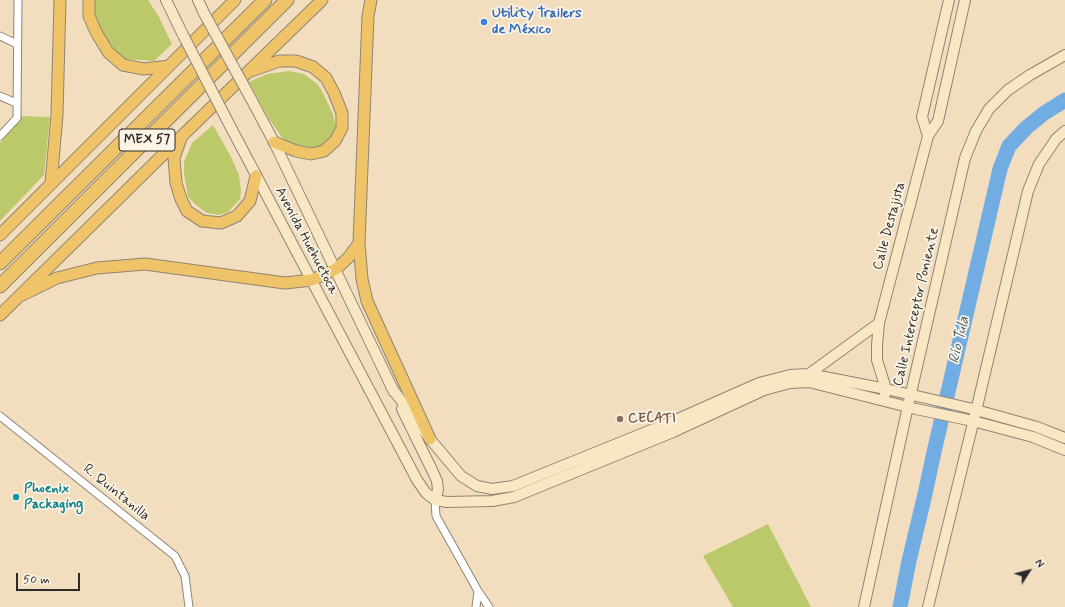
<!DOCTYPE html>
<html>
<head>
<meta charset="utf-8">
<style>
	body { margin:0 }
	#map { position:relative; width:1065px; height:607px; overflow:hidden; background:#f2debf; font-family:Mynerve,sans-serif }
	canvas { display:block }
	.north { position:absolute; left:1009px; top:551px; width:40px; height:40px; -webkit-text-stroke:3px #fcf5e5; paint-order:stroke; rotate:54deg; font-size:11px; font-weight:700; line-height:16px; text-align:center; color:#2b2b2b }
	.north::after { content:''; display:block; margin:auto; width:14px; height:18px; background:#2b2b2b; clip-path:polygon(50% 0,100% 100%,50% 72%,0 100%) }
	.scale { position:absolute; left:16px; top:573px; width:64px; height:18px; box-sizing:border-box; border:2px solid #2b2b2b; border-top:0; padding-left:5px; font-size:12px; line-height:14px; white-space:nowrap; color:#2b2b2b; -webkit-text-stroke:3px #fcf5e5; paint-order:stroke }
</style>
</head>
<body>
<div id="map">
<canvas width="1065" height="607"></canvas>
<div class="north">N</div>
<div class="scale">50 m</div>
</div>
<script>
const ctx = document.querySelector('canvas').getContext('2d');
ctx.lineJoin = 'round';
function fillPath(path, color) { ctx.fillStyle = color; ctx.fill(path, 'evenodd'); }
const shape = rows => new Path2D(rows.map(r => 'M' + r).join(''));
function trace(path, color, width, dash) { ctx.strokeStyle = color; ctx.lineWidth = width; ctx.lineCap = dash ? 'butt' : 'round'; ctx.setLineDash(dash || []); ctx.stroke(path); }
function write(font, color, halo, rows, align = 'center') {
  ctx.font = font + ' Mynerve,sans-serif'; ctx.lineWidth = 3.5; ctx.setLineDash([]); ctx.textBaseline = 'middle'; ctx.strokeStyle = halo; ctx.fillStyle = color; for (const [text, x, y, turn = 0] of rows) {
    ctx.save(); ctx.translate(x, y); ctx.rotate((+turn || 0) * Math.PI / 180); ctx.textAlign = isNaN(turn) ? turn : align; if (halo) ctx.strokeText(text, 0, 0); ctx.fillText(text, 0, 0); ctx.restore();
  }
}
fillPath(shape([
	[96,0,148,0,159,17,172,44,154,61,125,59,116,52,98,26,93,5],
	[289,71,304,74,316,83,321,89,333,114,336,128,333,136,319,149,288,146,269,119,249,82,267,74],
	[19,116,50,117,44,175,0,221,0,143],
	[213,125,231,157,239,175,241,191,240,199,228,212,219,215,207,213,196,205,188,197,184,174,184,162,192,143],
	[768,524,811,607,733,607,703,556]
]), '#bcc96b');
trace(shape([
	[900,607,909,561,925,494,934,452,1000,169,1009,146,1026,128,1043,114,1065,100]
]), '#71ace2', 15);
const street = shape([
	[0,36,17,44],
	[0,96,16,103],
	[0,136,17,118,18,0],
	[0,416,175,556,185,576,189,607],
	[435,500,436,516,478,591,489,607],
	[476,607,478,591]
]);
const secondary = shape([
	[166,0,183,35],
	[198,0,204,13],
	[250,97,274,142,394,392],
	[228,122,417,480,426,493,435,500,447,502,492,501,514,497,673,432,764,390,790,383,809,382,916,409,973,421,1033,437,1065,450],
	[928,136,922,117,949,0],
	[809,377,809,374,879,323],
	[391,387,430,439,461,476,477,486,492,489,513,486,671,422,759,383,790,375,809,374,886,389,969,408,1037,427,1065,438],
	[885,394,886,389,877,360,877,345,879,323,928,136,938,121,965,0],
	[402,409,432,470,437,481,438,490,435,500],
	[864,607,908,406,965,158,976,131,989,109,1008,90,1030,75,1065,55],
	[928,607,976,411,1028,191,1039,164,1056,139,1065,131]
]);
const primary = shape([
	[89,0,89,16,96,32,108,52,123,65,144,69,169,66],
	[251,71,279,61,296,61,313,67,326,78,334,93,342,113,342,128,335,141,324,151,311,154,296,151,274,142],
	[181,138,174,158,176,183,181,199,187,211,202,221,221,223,237,216,250,201,256,176],
	[51,183,57,115,60,0],
	[0,235,235,0],
	[359,243,362,279,367,301,430,439],
	[18,297,57,278,97,268,145,264,285,283,312,280,336,269,348,258,359,243,368,16,371,0],
	[0,315,182,136,322,0]
]);
const highway = shape([
	[0,263,265,0],
	[0,286,287,0]
]);
trace(street, '#8e8475', 9);
trace(secondary, '#8e8475', 12);
trace(primary, '#8e8475', 13);
trace(highway, '#8e8475', 15);
trace(street, '#fff', 7);
trace(secondary, '#f9e7c3', 10);
trace(primary, '#efc469', 11);
trace(highway, '#efc469', 13);
const secondaryBridge = shape([
	[204,13,250,97],
	[183,35,228,122]
]);
trace(secondaryBridge, '#8e8475', 12, []);
trace(secondaryBridge, '#f9e7c3', 10);
for (const [x, y, r, color] of [
	[484,22,4,"#3f7fe0"],
	[620,419,4,"#8d6e63"],
	[16,497,4,"#0f9aa8"]
]) { const dot = new Path2D(); dot.arc(x, y, r, 0, 2 * Math.PI); ctx.fillStyle = color; ctx.fill(dot); trace(dot, '#fcf5e5', 1.5); }
for (const [x, y, w] of [
	[147,140,56]
]) { const box = new Path2D(); box.roundRect(x - w / 2, y - 11, w, 22, 3); ctx.fillStyle = '#fcf5e5'; ctx.fill(box); trace(box, '#2b2b2b', 1); }
write('bold 13px', '#2b2b2b', null, [
	["MEX 57",147,140]
]);
write('bold 14px', '#366cbe', '#fcf5e5', [
	["Utility Trailers",492,14],
	["de México",492,30]
], 'left');
write('14px', '#2b2b2b', '#fcf5e5', [
	["Calle Destajista",890,226,-75],
	["Avenida Huehuetoca",306,241,62],
	["Calle Interceptor Poniente",917,307,-77],
	["R. Quintanilla",116,493,39]
]);
write('bold 14px', '#785e54', '#fcf5e5', [
	["CECATI",628,419]
], 'left');
write('bold 14px', '#0d838f', '#fcf5e5', [
	["Phoenix",24,489],
	["Packaging",24,505]
], 'left');
write('italic 15px', '#44586b', '#fcf5e5', [
	["Río Tula",960,340,-77]
]);
</script>
</body>
</html>
